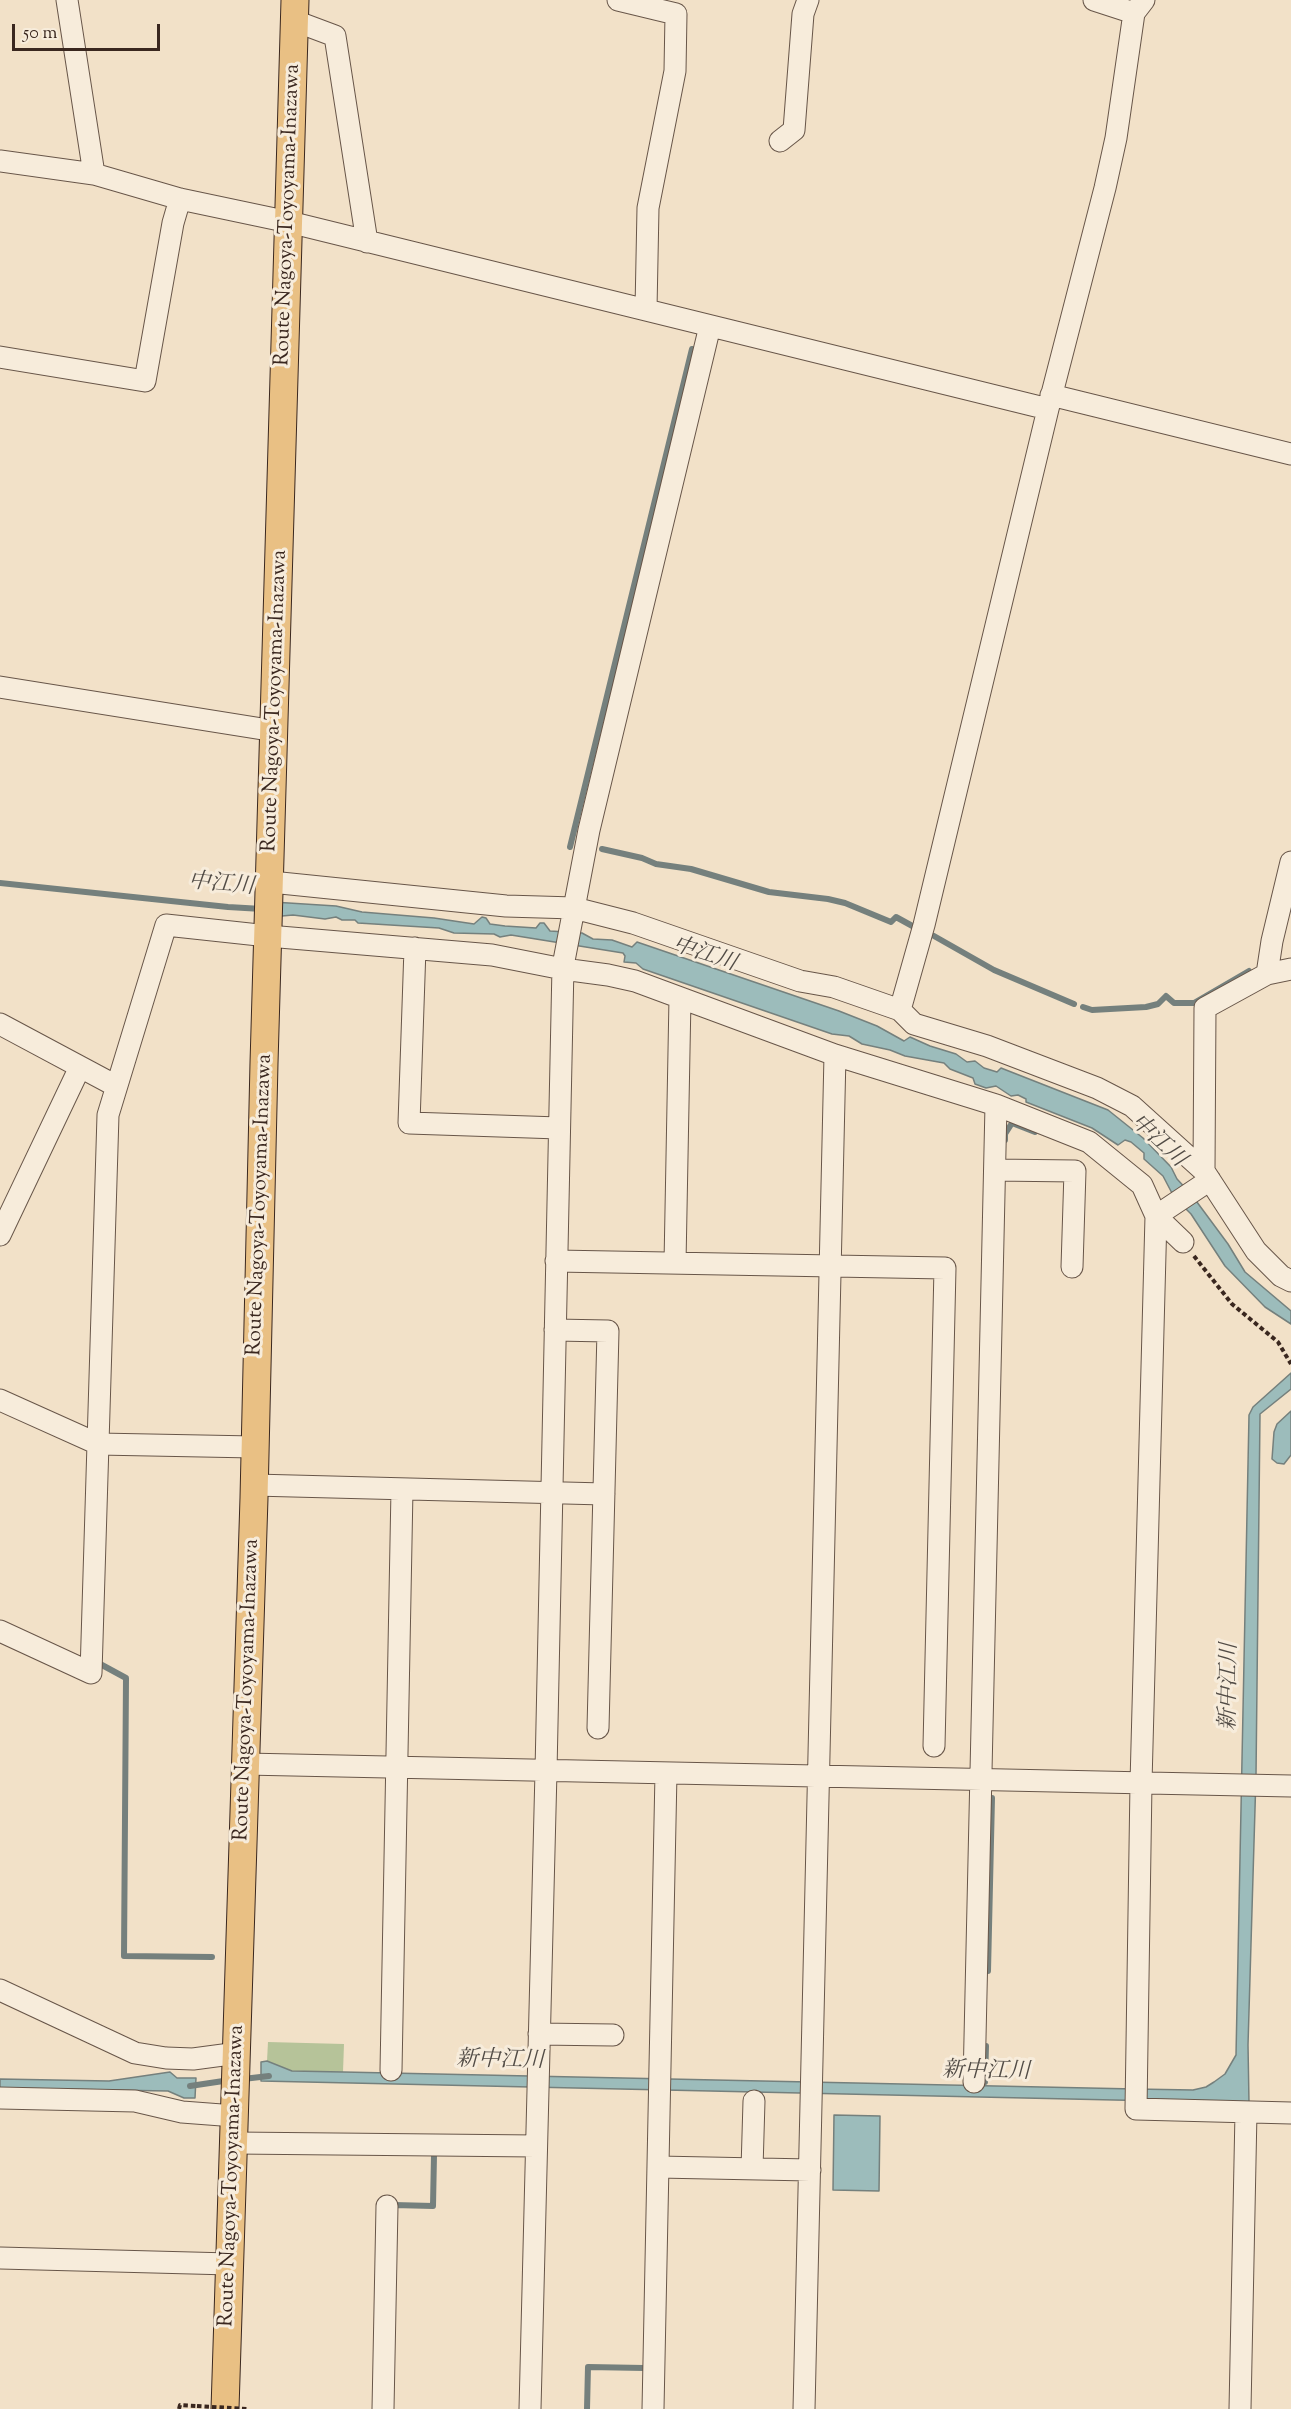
<!DOCTYPE html>
<html>
<head>
<meta charset="utf-8">
<style>
	body { margin:0 }
	#map { position:relative; width:1291px; height:2409px; overflow:hidden; background:#f2e1c8; font-family:"Sorts Mill Goudy",serif }
	canvas { display:block }
	.scale { position:absolute; left:12px; top:24px; width:148px; height:27px; box-sizing:border-box; border:3px solid #3a271f; border-top:0; padding-left:8px; font-size:18px; line-height:21px; white-space:nowrap; color:#3a271f; -webkit-text-stroke:4px #f7ecdb; paint-order:stroke }
</style>
</head>
<body>
<div id="map">
<canvas width="1291" height="2409"></canvas>
<div class="scale">50 m</div>
</div>
<script>
const ctx = document.querySelector('canvas').getContext('2d');
ctx.lineJoin = 'round';
function fillPath(path, color) { ctx.fillStyle = color; ctx.fill(path, 'evenodd'); }
const shape = rows => new Path2D(rows.map(r => 'M' + r).join(''));
function trace(path, color, width, dash) { ctx.strokeStyle = color; ctx.lineWidth = width; ctx.lineCap = dash ? 'butt' : 'round'; ctx.setLineDash(dash || []); ctx.stroke(path); }
function write(font, color, halo, rows, align = 'center') {
  ctx.font = font + ' "Sorts Mill Goudy","Noto Serif JP",serif'; ctx.lineWidth = 6; ctx.setLineDash([]); ctx.textBaseline = 'middle'; ctx.strokeStyle = halo; ctx.fillStyle = color; for (const [text, x, y, turn = 0] of rows) {
    ctx.save(); ctx.translate(x, y); ctx.rotate((+turn || 0) * Math.PI / 180); ctx.textAlign = isNaN(turn) ? turn : align; if (halo) ctx.strokeText(text, 0, 0); ctx.fillText(text, 0, 0); ctx.restore();
  }
}
fillPath(shape([
	[268,2042,344,2044,343,2072,291,2071,267,2061]
]), '#b6c399');
const water = shape([
	[273,902,336,906,362,912,434,918,474,924,482,917,486,918,490,924,505,926,536,928,540,923,544,923,550,931,582,933,593,939,612,940,632,947,637,942,839,1011,877,1026,904,1041,910,1037,930,1046,956,1054,967,1062,975,1061,984,1068,997,1072,1001,1068,1108,1110,1143,1138,1171,1167,1177,1179,1191,1194,1228,1244,1245,1272,1291,1311,1291,1324,1265,1307,1225,1266,1191,1214,1174,1197,1163,1176,1144,1159,1144,1153,1131,1142,1125,1140,1118,1145,1092,1128,1026,1102,1026,1099,1018,1095,1011,1096,996,1086,986,1088,975,1084,973,1078,950,1069,944,1063,905,1056,890,1050,862,1044,849,1036,832,1034,643,969,636,963,624,962,625,956,623,953,511,935,500,937,494,934,454,933,439,928,358,923,355,920,342,920,336,917,325,919,293,915,271,917,273,902],
	[1291,1373,1291,1389,1260,1414,1256,1775,1248,2045,1249,2103,261,2081,261,2062,267,2061,292,2071,343,2072,1135,2089,1193,2090,1206,2087,1214,2082,1225,2074,1236,2055,1249,1415,1253,1407,1291,1373],
	[1291,1411,1291,1455,1284,1464,1277,1463,1272,1459,1274,1432,1277,1424,1291,1411],
	[170,2072,177,2078,196,2078,195,2098,184,2098,168,2091,0,2088,0,2079,109,2081,170,2072],
	[834,2115,880,2116,879,2191,833,2190,834,2115]
]);
fillPath(water, '#9cbcbb');
trace(water, '#75807d', 1.5);
trace(shape([
	[570,847,692,349],
	[602,849,642,858,656,864,691,869,769,892,828,899,845,903,891,922,896,917,916,928],
	[0,883,228,907,262,909],
	[934,936,994,970,1074,1004],
	[1083,1007,1092,1010,1146,1007,1158,1004,1166,996,1174,1003,1194,1003,1249,971],
	[1005,1140,1005,1134,1012,1123,1035,1132],
	[102,1665,126,1678,124,1956,212,1957],
	[988,1971,992,1798],
	[243,2079,269,2076],
	[985,2082,986,2046],
	[190,2086,230,2080],
	[394,2208,394,2205,433,2206,434,2155],
	[587,2409,588,2367,644,2368]
]), '#75807d', 6);
const minor = shape([
	[67,0,94,174],
	[618,0,676,14,675,71,648,208,646,309],
	[1094,0,1134,13],
	[1144,0,1134,13,1116,138,1105,188,1048,409,924,925,900,1010,914,1024,987,1046,1097,1088,1132,1106,1204,1171,1256,1251,1281,1276,1291,1281],
	[295,21,335,36,367,242],
	[780,141,794,130,803,14,808,0],
	[0,161,94,174,180,199,289,222,1048,409],
	[0,357,145,381,173,223,180,199],
	[1051,395,1291,454],
	[0,687,275,731],
	[271,882,506,906,574,908,633,923,800,981,834,987,900,1010],
	[415,948,409,1123,559,1128],
	[1267,974,1272,941,1291,862],
	[0,1024,116,1086],
	[995,1170,1075,1171,1072,1267],
	[1204,1171,1205,1008,1267,974,1291,969],
	[0,1235,80,1067],
	[1183,1242,1156,1216,1210,1180],
	[556,1261,945,1268,934,1746],
	[675,1263,680,998],
	[555,1330,608,1331,598,1728],
	[0,1400,98,1444,254,1447],
	[254,1485,604,1494],
	[0,1631,91,1673,108,1115,166,925,268,936,492,955,563,969,608,975,635,981,835,1055],
	[245,1764,1291,1786],
	[0,1990,135,2053,166,2058,193,2059,238,2053],
	[539,2034,613,2035],
	[391,2070,402,1489],
	[974,2082,996,1105],
	[0,2098,135,2101,182,2112,235,2116],
	[235,2143,536,2146],
	[658,2167,810,2170],
	[752,2169,754,2101],
	[0,2258,230,2264],
	[383,2409,387,2206],
	[530,2409,546,1771,563,966,589,830,710,326],
	[653,2409,666,1773],
	[804,2409,835,1055,996,1105,1089,1142,1142,1185,1156,1216,1141,1783,1136,2109,1291,2113],
	[1240,2409,1246,2112]
]);
const major = shape([
	[225,2409,254,1498,264,1063,295,0]
]);
trace(minor, '#685649', 23);
trace(major, '#3a271f', 29);
trace(shape([
	[1194,1256,1232,1304,1278,1342,1291,1364],
	[179,2409,180,2405,197,2406]
]), '#3a271f', 4, [4.5, 3]);
trace(minor, '#f7ecdb', 21);
trace(major, '#e9c084', 27);
trace(shape([
	[197,2406,248,2409]
]), '#3a271f', 4, [4.5, 3]);
write('21px', '#3a271f', '#f7ecdb', [
	["Route Nagoya-Toyoyama-Inazawa",289,215,-88],
	["Route Nagoya-Toyoyama-Inazawa",276,701,-88],
	["Route Nagoya-Toyoyama-Inazawa",261,1205,-88],
	["Route Nagoya-Toyoyama-Inazawa",248,1690,-88],
	["Route Nagoya-Toyoyama-Inazawa",233,2176,-88]
]);
write('italic 22px', '#524c46', '#f7ecdb', [
	["中江川",221,886,5],
	["中江川",704,956,18],
	["中江川",1157,1142,43],
	["新中江川",1231,1687,-89],
	["新中江川",500,2062,1],
	["新中江川",986,2073,1]
]);
</script>
</body>
</html>
